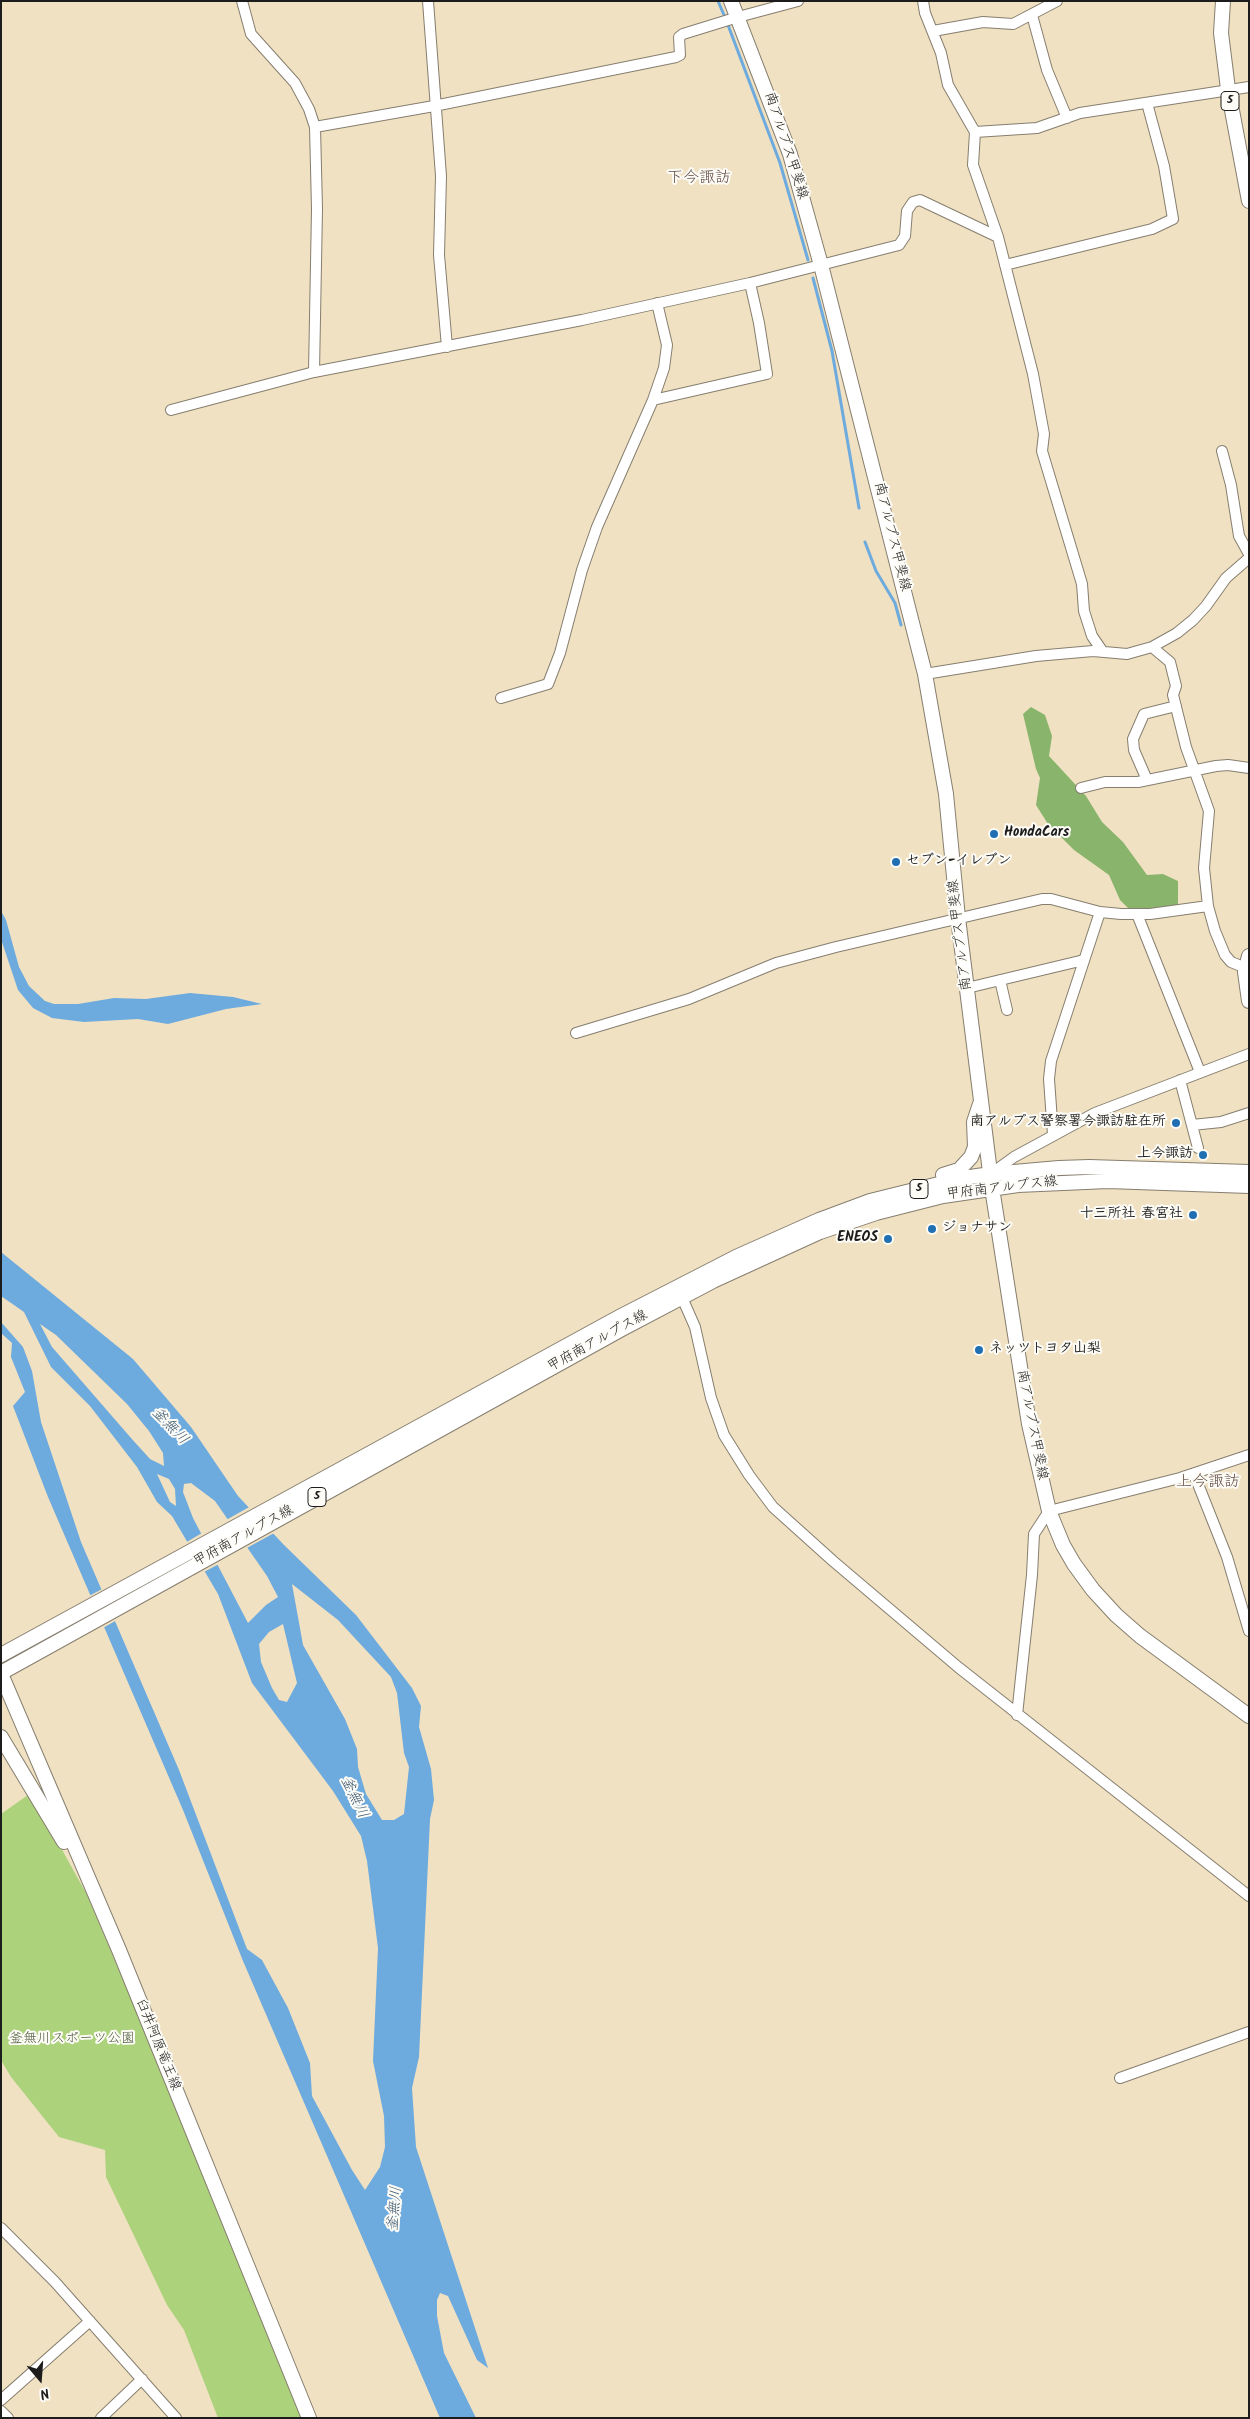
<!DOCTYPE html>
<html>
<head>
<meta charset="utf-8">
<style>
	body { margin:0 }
	#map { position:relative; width:1250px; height:2419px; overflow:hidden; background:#f0e1c2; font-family:Kalam,sans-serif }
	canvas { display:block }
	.frame { position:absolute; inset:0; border:2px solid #1c1c1c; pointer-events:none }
	.north { position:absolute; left:15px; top:2354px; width:50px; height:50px; -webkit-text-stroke:4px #fdfcf7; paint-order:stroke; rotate:162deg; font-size:14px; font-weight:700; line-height:20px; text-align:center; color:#1c1c1c }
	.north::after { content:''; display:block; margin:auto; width:18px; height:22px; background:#1c1c1c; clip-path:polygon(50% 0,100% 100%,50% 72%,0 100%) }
</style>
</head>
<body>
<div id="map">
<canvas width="1250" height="2419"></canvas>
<div class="frame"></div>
<div class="north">N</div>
</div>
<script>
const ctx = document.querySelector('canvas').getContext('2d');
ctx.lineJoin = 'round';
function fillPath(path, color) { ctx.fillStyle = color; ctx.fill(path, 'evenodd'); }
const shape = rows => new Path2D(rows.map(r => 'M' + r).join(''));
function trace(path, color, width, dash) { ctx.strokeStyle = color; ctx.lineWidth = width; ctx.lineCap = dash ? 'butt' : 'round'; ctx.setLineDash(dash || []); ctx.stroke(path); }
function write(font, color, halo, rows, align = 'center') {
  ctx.font = font + ' Kalam,"Klee One",sans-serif'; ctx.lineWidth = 4; ctx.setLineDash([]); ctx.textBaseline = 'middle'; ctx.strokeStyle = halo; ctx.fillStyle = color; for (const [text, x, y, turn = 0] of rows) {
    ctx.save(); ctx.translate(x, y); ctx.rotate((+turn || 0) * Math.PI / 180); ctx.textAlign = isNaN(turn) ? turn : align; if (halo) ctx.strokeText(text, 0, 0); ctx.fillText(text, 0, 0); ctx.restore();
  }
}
fillPath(shape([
	[28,1795,50,1828,86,1893,183,2120,302,2418,218,2418,184,2330,167,2305,106,2177,105,2150,59,2137,11,2077,1,2060,1,1814]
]), '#acd27c');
fillPath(shape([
	[1031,707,1045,715,1052,736,1049,756,1086,796,1102,822,1123,842,1147,875,1163,874,1178,881,1178,906,1145,910,1128,908,1120,900,1109,875,1074,850,1048,824,1036,805,1040,778,1036,769,1023,714]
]), '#89b46c');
fillPath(shape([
	[1,911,6,920,19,967,29,986,45,1001,54,1004,78,1004,114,998,146,999,190,993,233,997,262,1004,226,1009,168,1024,138,1019,84,1022,52,1018,33,1008,18,990,1,939],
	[1,1252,133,1359,191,1427,238,1496,284,1545,356,1615,412,1688,421,1706,419,1727,431,1769,434,1800,430,1819,419,2057,412,2088,416,2147,488,2368,477,2360,448,2296,440,2293,437,2300,437,2316,444,2353,476,2418,440,2418,243,1961,183,1810,48,1497,13,1406,25,1392,11,1357,12,1343,1,1333,1,1322,23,1347,32,1371,41,1422,81,1542,179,1770,247,1949,262,1960,288,2008,310,2063,312,2096,352,2170,365,2190,380,2167,385,2147,384,2116,373,2061,378,1948,367,1861,361,1836,333,1791,252,1683,218,1594,172,1516,157,1502,137,1467,90,1406,51,1367,24,1312,1,1296],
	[40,1324,56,1335,127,1404,149,1431,163,1453,164,1466,150,1459,131,1438,52,1347],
	[157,1474,169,1479,175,1489,176,1506,170,1502],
	[191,1483,215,1501,267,1576,278,1597,266,1605,248,1623,193,1518,183,1492,184,1484],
	[292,1584,338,1620,391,1677,397,1693,404,1753,409,1767,404,1814,394,1820,382,1820,366,1794,358,1767,357,1749,345,1719,303,1645],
	[283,1624,297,1683,287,1702,279,1700,272,1688,261,1662,259,1644,269,1632]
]), '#6daade');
fillPath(shape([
	[251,1506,276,1532,245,1549,226,1520],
	[202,1533,219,1564,202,1573,185,1543],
	[104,1588,117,1620,101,1629,87,1597]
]), '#f0e1c2');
trace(shape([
	[718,1,724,15],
	[728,25,780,163,808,260],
	[813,278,832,351,859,508],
	[865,542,876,571,895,603,901,625]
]), '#6daade', 3);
const minor = shape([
	[242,1,251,34,295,83,309,109,315,127,317,209,314,372],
	[428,1,441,176,439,255,447,347],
	[923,1,925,13,941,53,948,85,975,132,973,165,998,237,1033,374,1044,434,1042,451,1082,584,1084,611,1092,636,1103,652],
	[1032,15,1047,70,1067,118],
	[933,31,983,22,1013,24,1057,1],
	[315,127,434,106,676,57,680,55,679,37,683,34,738,17,798,1],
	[975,132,1037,128,1080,113,1249,87],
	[1005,265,1152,229,1173,219,1164,166,1147,103],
	[653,400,767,374,759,323,750,283],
	[171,410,314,372,582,320,750,283,899,245,905,236,907,211,913,202,920,200,998,237],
	[1222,451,1231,485,1239,536,1249,554],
	[1152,647,1170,662,1176,686,1173,695,1186,747,1209,811,1204,868,1208,906,1215,931,1225,955,1231,962,1246,968],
	[925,674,1036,656,1093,651,1127,654,1152,647,1177,633,1193,620,1206,606,1226,578,1249,558],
	[501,698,548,684,560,653,582,570,597,527,653,400,664,368,667,345,657,303],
	[1147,780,1134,750,1133,739,1144,714,1176,706],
	[1081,788,1105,782,1138,782,1216,766,1228,765,1249,768],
	[1137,914,1200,1072],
	[1000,980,1007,1010],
	[967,988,1084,960],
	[576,1033,689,999,776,963,836,947,1042,899,1051,899,1100,912,1121,914,1150,914,1208,906],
	[1180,1080,1198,1148],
	[1192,1125,1221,1122,1249,1113],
	[1053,1135,1049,1079,1051,1061,1100,912],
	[992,1173,1014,1157,1095,1113,1249,1054],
	[680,1293,695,1327,711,1398,724,1435,749,1475,773,1507,833,1561,958,1667,1249,1896],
	[1194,1474,1227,1557,1249,1631],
	[1017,1715,1032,1575,1034,1534,1049,1511,1180,1478,1249,1455],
	[1120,2078,1249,2032],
	[1,2228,55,2282,176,2418],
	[1,2400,90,2321],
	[1,2411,8,2418],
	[101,2418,142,2379]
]);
const major = shape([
	[731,1,790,154,821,265,925,674,946,794,958,918,992,1188,1029,1424,1049,1511,1063,1545,1074,1564,1093,1590,1116,1615,1140,1636,1249,1716],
	[1223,1,1221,33,1228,89,1249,201],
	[1249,956,1245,972,1249,1001],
	[943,1175,959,1170,971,1157,975,1147,974,1122,980,1104],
	[1,1655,623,1315,736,1257,819,1220,870,1201,963,1178,991,1174,1059,1168,1089,1167,1249,1172],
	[1,1673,622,1329,713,1281,820,1232,876,1213,943,1196,1018,1185,1108,1181,1249,1186],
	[1,1674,119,1950,309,2418],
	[1,1737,64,1842]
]);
trace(minor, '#867e6f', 12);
trace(major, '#867e6f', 16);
trace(minor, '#fff', 10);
trace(major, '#fff', 14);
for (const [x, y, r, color] of [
	[994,834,5,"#1f6fb2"],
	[896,862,5,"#1f6fb2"],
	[1176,1123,5,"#1f6fb2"],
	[1203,1155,5,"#1f6fb2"],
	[1193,1215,5,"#1f6fb2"],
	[932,1229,5,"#1f6fb2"],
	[888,1239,5,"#1f6fb2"],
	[979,1350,5,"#1f6fb2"]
]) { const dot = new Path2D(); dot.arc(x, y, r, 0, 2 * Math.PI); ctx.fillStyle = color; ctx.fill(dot); trace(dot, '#fdfcf7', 2); }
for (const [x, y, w] of [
	[1230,101,18],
	[919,1189,18],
	[317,1497,18]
]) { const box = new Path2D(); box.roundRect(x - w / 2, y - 9.5, w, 19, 4); ctx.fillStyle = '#fdfcf7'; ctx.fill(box); trace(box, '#1c1c1c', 1); }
write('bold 12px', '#1c1c1c', null, [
	["5",1230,101],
	["5",919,1189],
	["5",317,1497]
]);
write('14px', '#1c1c1c', '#fdfcf7', [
	["南アルプス甲斐線",785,146,72],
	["南アルプス甲斐線",891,537,76],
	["南アルプス甲斐線",961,935,-97],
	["甲府南アルプス線",1002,1189,-7],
	["甲府南アルプス線",598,1342,-29],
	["南アルプス甲斐線",1031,1425,79],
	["甲府南アルプス線",244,1537,-29],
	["臼井阿原竜王線",157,2045,68]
]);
write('bold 14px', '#1c1c1c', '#fdfcf7', [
	["HondaCars",1004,834],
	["セブン-イレブン",906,862],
	["南アルプス警察署今諏訪駐在所",1166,1123,"right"],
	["上今諏訪",1193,1155,"right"],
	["十三所社 春宮社",1183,1215,"right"],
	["ジョナサン",942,1229],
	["ENEOS",878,1239,"right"],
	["ネッツトヨタ山梨",989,1350]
], 'left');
write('14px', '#4e5c3e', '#fdfcf7', [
	["釜無川スポーツ公園",72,2040]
]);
write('italic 15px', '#405c73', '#fdfcf7', [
	["釜無川",169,1427,46],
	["釜無川",353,1798,64],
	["釜無川",396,2209,-85]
]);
write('16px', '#664f46', '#fdfcf7', [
	["下今諏訪",699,179],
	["上今諏訪",1208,1483]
]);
</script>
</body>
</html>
